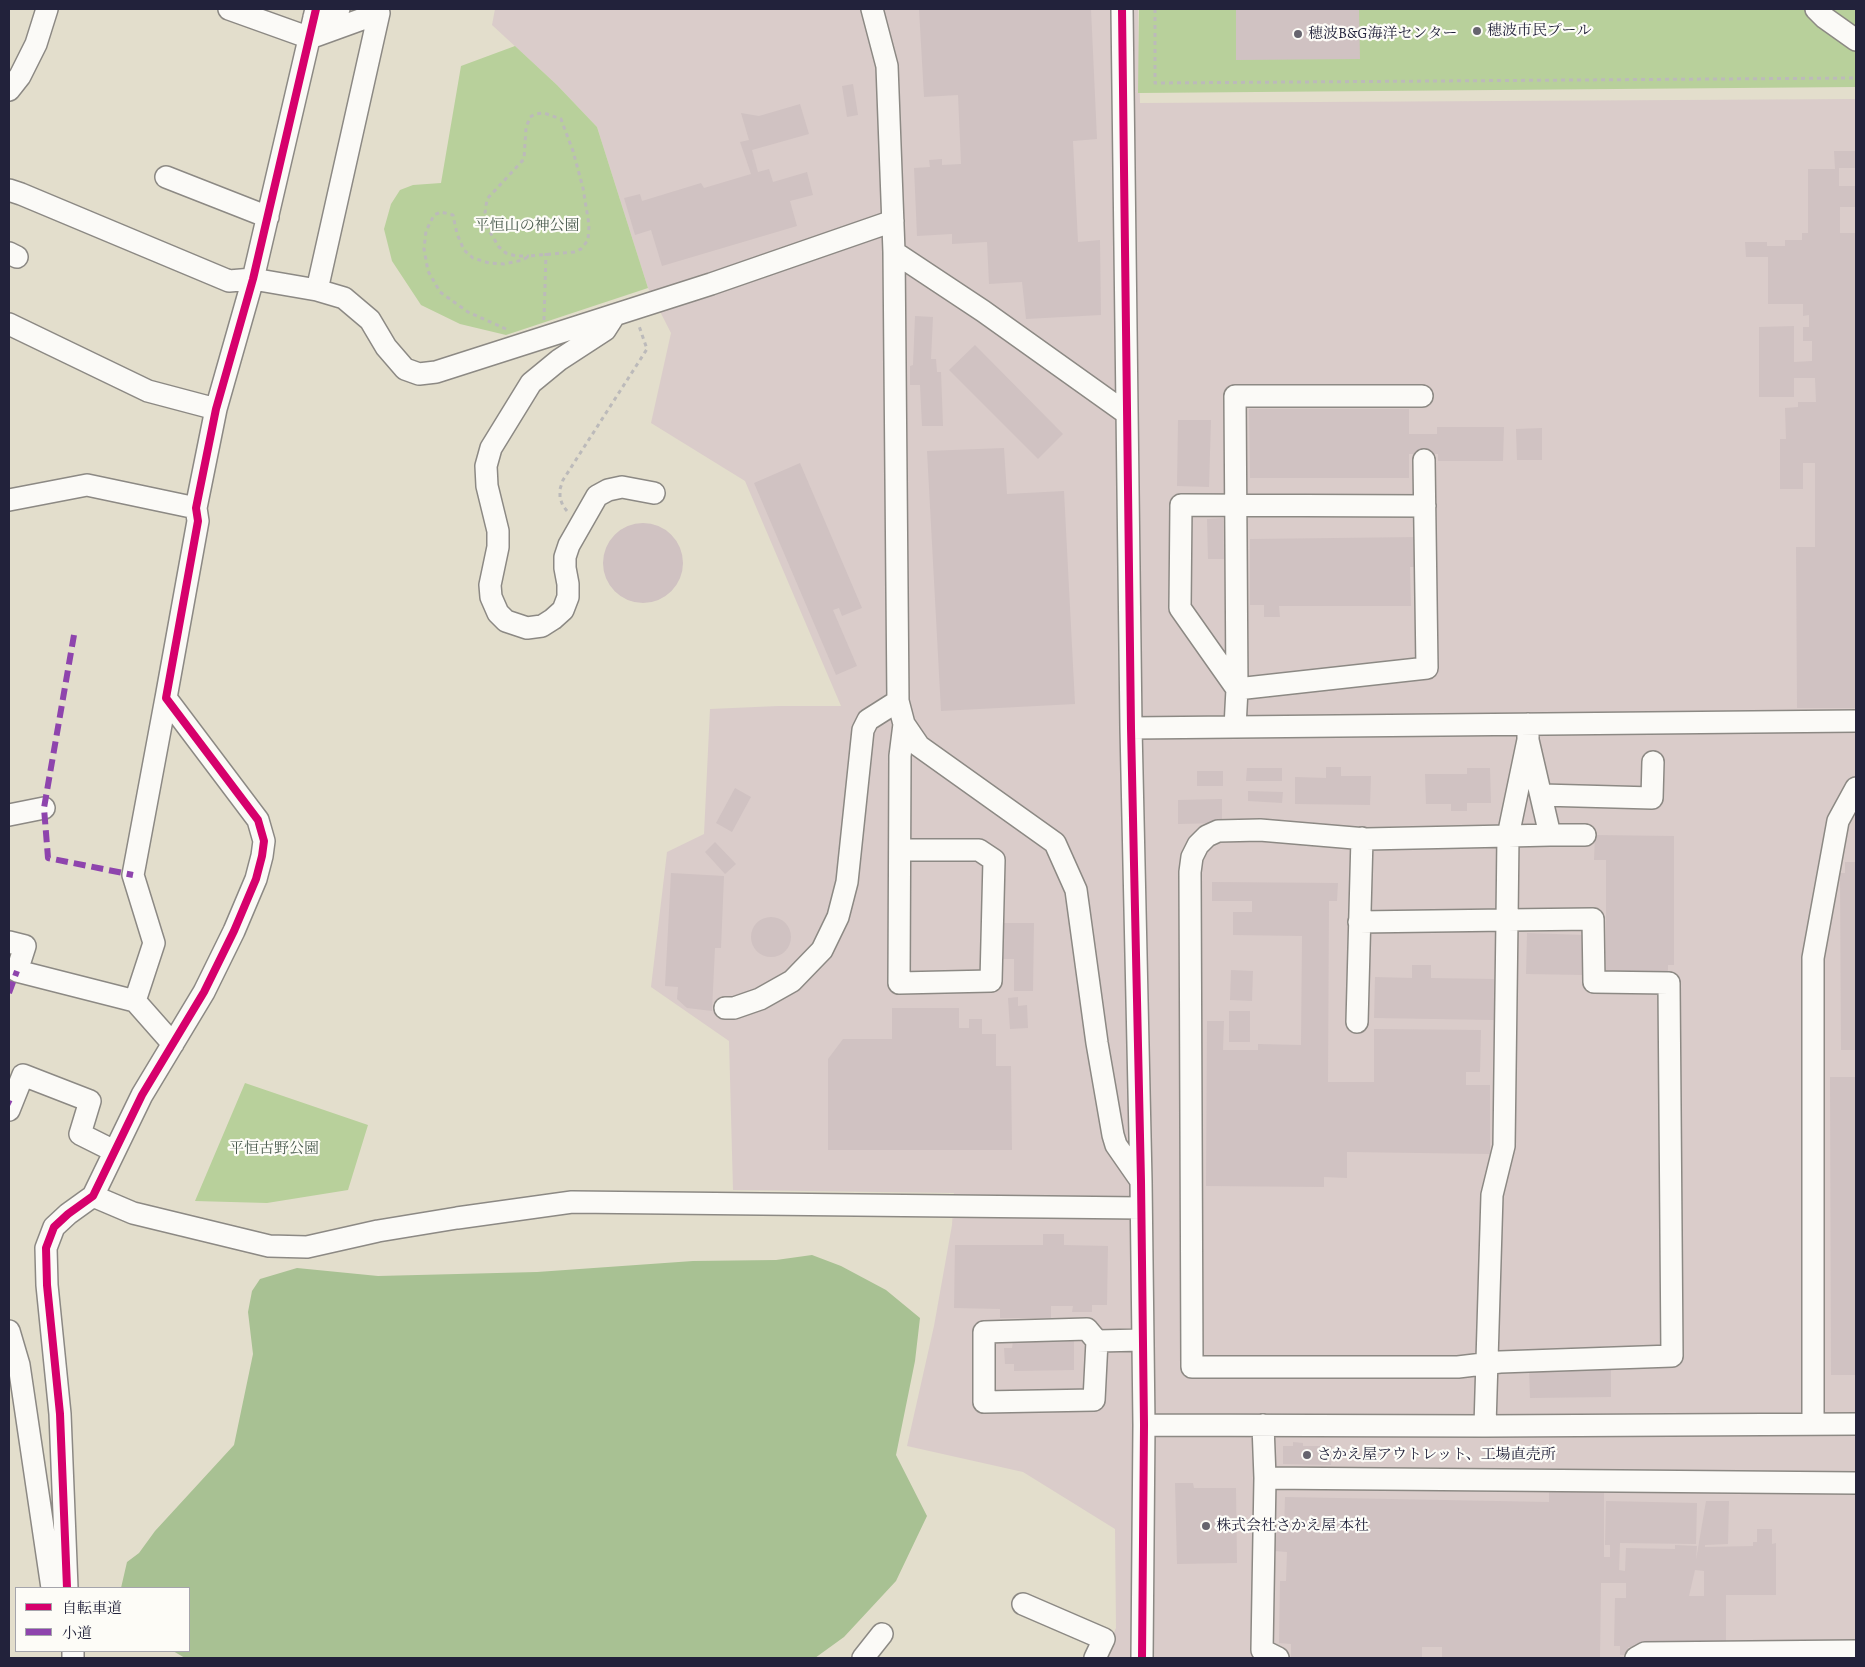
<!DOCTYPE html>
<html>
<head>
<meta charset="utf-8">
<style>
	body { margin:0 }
	#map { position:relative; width:1865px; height:1667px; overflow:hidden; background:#e3decc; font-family:Alegreya,"Noto Serif JP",serif }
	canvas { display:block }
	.frame { position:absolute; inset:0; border:10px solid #22223b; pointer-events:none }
	.legend { position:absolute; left:15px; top:1587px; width:175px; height:65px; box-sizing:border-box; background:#fdfcf7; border:1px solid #a5a5ac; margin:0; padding:6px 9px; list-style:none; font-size:15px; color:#22223b }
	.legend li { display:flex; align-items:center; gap:10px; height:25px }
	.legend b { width:25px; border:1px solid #a5a5ac }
</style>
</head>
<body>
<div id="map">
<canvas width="1865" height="1667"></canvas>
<div class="frame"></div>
<ul class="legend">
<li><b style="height:6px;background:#d6006c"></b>自転車道</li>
<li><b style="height:6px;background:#8e44ad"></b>小道</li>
</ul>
</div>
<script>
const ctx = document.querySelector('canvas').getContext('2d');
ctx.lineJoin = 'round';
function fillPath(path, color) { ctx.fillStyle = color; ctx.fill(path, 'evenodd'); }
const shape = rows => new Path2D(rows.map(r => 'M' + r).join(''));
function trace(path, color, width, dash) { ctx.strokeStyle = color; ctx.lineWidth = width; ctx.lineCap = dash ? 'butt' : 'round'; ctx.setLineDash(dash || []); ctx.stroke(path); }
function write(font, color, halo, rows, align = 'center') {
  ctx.font = font + ' Alegreya,"Noto Serif JP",serif'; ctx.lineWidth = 4.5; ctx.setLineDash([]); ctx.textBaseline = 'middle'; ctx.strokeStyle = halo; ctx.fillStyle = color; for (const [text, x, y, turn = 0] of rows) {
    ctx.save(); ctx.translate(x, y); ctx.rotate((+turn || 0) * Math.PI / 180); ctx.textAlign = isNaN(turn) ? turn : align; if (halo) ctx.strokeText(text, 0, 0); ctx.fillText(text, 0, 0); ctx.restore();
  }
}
fillPath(shape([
	[495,9,1138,9,1140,103,1856,99,1856,1658,1102,1658,1116,1628,1115,1529,1023,1472,907,1446,934,1326,952,1225,954,1193,733,1190,729,1041,651,987,667,852,704,834,710,709,778,706,841,706,745,481,651,423,671,333,648,288,597,127,557,85,492,25]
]), '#daccca');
fillPath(shape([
	[1139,9,1856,9,1856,87,1138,93],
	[515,46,557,85,597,127,648,288,506,335,460,324,421,305,392,261,384,229,391,204,400,190,413,185,441,183,461,66],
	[245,1083,368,1125,348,1190,267,1203,195,1201]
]), '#b8d09b');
fillPath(shape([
	[812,1255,841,1266,886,1290,920,1318,915,1361,896,1455,927,1516,896,1581,844,1637,815,1658,185,1658,173,1651,189,1651,189,1588,121,1588,127,1562,139,1553,155,1531,234,1445,253,1354,248,1312,252,1291,260,1279,297,1268,378,1276,537,1272,693,1261,776,1260]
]), '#a8c193');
fillPath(shape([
	[919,9,1091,9,1097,139,1073,141,1078,242,1100,240,1101,315,1026,319,1022,282,989,284,987,242,952,244,952,234,917,236,914,168,930,167,929,160,942,159,942,165,961,164,958,95,924,97],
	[1236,9,1359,9,1360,59,1236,60],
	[853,84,858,115,847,117,842,86],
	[800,104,809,134,752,150,758,172,769,169,773,182,807,172,813,195,790,201,797,226,662,266,651,230,635,235,624,198,640,194,642,201,701,183,704,188,751,174,740,142,749,140,741,113,759,116],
	[1834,151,1856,151,1856,168,1839,168,1839,186,1856,186,1856,207,1840,207,1840,233,1856,233,1856,701,1855,701,1855,708,1797,708,1796,547,1815,547,1815,463,1803,463,1803,489,1780,489,1780,439,1786,439,1785,408,1798,407,1798,402,1816,402,1815,378,1794,378,1794,397,1759,397,1759,327,1794,326,1794,362,1812,361,1812,341,1803,341,1803,327,1809,327,1809,315,1803,316,1803,304,1768,304,1768,257,1746,257,1745,242,1767,242,1767,246,1785,246,1785,240,1802,240,1802,233,1808,233,1808,169,1835,169],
	[915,316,933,317,931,359,936,359,937,372,941,372,943,426,922,426,920,385,910,385,910,366,913,365],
	[975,345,1063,434,1038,459,949,370],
	[1249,409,1409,409,1409,434,1437,434,1437,427,1504,427,1503,461,1438,461,1438,454,1409,454,1409,478,1250,478],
	[1178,420,1211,420,1209,487,1177,486],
	[1542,428,1542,460,1517,460,1516,429],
	[1004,448,1007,494,1064,491,1075,704,941,711,927,451],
	[800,463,862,608,842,616,839,608,833,610,857,666,836,675,754,483],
	[1223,518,1224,559,1208,559,1207,519],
	'603 563a40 40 0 1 1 80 0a40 40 0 1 1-80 0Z',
	[1420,537,1421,567,1410,567,1411,606,1279,606,1280,617,1264,617,1264,605,1250,605,1250,539],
	[1326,767,1341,767,1341,776,1371,776,1370,805,1295,804,1295,777,1326,778],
	[1247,768,1282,768,1282,781,1246,781],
	[1467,768,1490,768,1491,803,1467,803,1467,811,1451,811,1451,804,1426,804,1425,774,1467,774],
	[1197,771,1223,771,1223,786,1197,786],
	[735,788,751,797,732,832,716,823],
	[1248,791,1283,792,1282,803,1248,801],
	[1222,799,1222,823,1178,824,1178,800],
	[1595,835,1674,836,1674,965,1668,965,1668,976,1606,976,1606,860,1594,860],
	[715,842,736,864,725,874,705,852],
	[1845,862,1856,862,1856,1050,1841,1050,1840,873,1845,873],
	[671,873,724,876,721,948,715,948,712,1011,687,1008,677,999,678,987,665,986],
	[1212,882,1338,883,1337,901,1329,901,1328,1082,1374,1082,1374,1029,1481,1030,1480,1072,1466,1072,1466,1085,1490,1085,1490,1154,1347,1152,1347,1178,1324,1177,1324,1187,1206,1186,1207,1021,1224,1021,1223,1050,1258,1050,1258,1044,1301,1045,1302,936,1233,935,1233,912,1252,912,1252,901,1212,901],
	'751 937a20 20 0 1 1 40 0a20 20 0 1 1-40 0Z',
	[995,923,1034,923,1033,991,1014,991,1014,959,995,959],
	[1527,933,1585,935,1584,975,1526,974],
	[1412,965,1431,965,1431,978,1494,979,1494,1020,1374,1018,1375,977,1412,978],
	[1231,970,1253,971,1252,1001,1230,1000],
	[1018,997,1018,1006,1027,1005,1028,1028,1010,1029,1008,998],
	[892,1008,959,1008,959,1028,969,1028,969,1019,982,1019,982,1034,996,1034,996,1066,1011,1066,1012,1150,828,1150,828,1059,843,1039,892,1039],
	[1229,1011,1250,1011,1250,1042,1229,1042],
	[1830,1077,1856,1077,1856,1375,1831,1375],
	[1043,1234,1064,1234,1064,1245,1108,1246,1107,1305,1092,1305,1092,1312,1072,1312,1073,1306,1051,1306,1051,1318,1000,1318,1000,1309,954,1308,955,1245,1043,1245],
	[1013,1341,1074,1341,1074,1370,1014,1371,1014,1364,1005,1364,1004,1348,1012,1348],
	[1529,1369,1611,1369,1611,1397,1530,1398],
	[1293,1442,1303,1443,1303,1446,1332,1446,1331,1465,1283,1464,1283,1446,1293,1446],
	[1175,1483,1193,1483,1194,1488,1236,1488,1237,1563,1177,1564],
	[1549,1488,1604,1489,1604,1557,1610,1557,1610,1545,1605,1545,1606,1501,1697,1503,1696,1544,1620,1543,1619,1570,1625,1571,1626,1548,1675,1549,1675,1545,1697,1546,1696,1560,1706,1501,1729,1501,1728,1544,1705,1545,1705,1547,1753,1546,1753,1542,1757,1542,1757,1529,1772,1529,1772,1544,1776,1543,1776,1595,1726,1595,1726,1647,1628,1647,1627,1655,1620,1655,1620,1646,1614,1646,1615,1598,1626,1598,1626,1583,1601,1583,1600,1658,1442,1658,1442,1647,1422,1647,1422,1658,1291,1658,1291,1644,1279,1643,1280,1581,1286,1581,1287,1552,1274,1551,1275,1530,1284,1530,1285,1497,1549,1502],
	[1695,1570,1704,1571,1704,1596,1689,1596]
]), '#d0c2c2');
const minor = shape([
	[229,9,310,38,379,13,317,290],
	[872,9,887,66,894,252,898,701,904,724,919,746,1055,843,1076,890,1097,1043,1113,1135,1116,1145,1141,1181],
	[1122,9,1131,728,1141,1181,1144,1425,1142,1658],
	[1816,9,1825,18,1856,40],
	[314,17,339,9],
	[9,90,20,76,36,44,47,9],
	[166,177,268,217],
	[9,190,21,194,229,281,253,279,317,290,344,298,370,320,386,347,405,369,419,374,436,372,711,284,893,221],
	[894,252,983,311,1126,413],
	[9,253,17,257],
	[614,316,605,330,559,360,531,383,491,448,486,466,487,486,498,531,498,547,490,585,491,597,498,613,506,621,527,628,542,626,553,619,563,610,568,597,568,584,565,568,565,557,569,545,597,496,608,490,622,487,654,493],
	[9,324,148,391,216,409],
	[1424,460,1427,668,1237,689,1180,608,1181,505,1425,506],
	[9,500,87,485,196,508],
	[1528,724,1528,740,1508,836,1366,839,1260,830,1218,831,1207,836,1198,845,1192,857,1190,872,1192,1367,1458,1367,1500,1362,1672,1356,1669,983,1594,982,1593,919,1507,920,1508,836,1550,835,1528,740],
	[1235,727,1237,689,1235,396,1422,396],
	[1131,728,1856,721],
	[1542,795,1652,798,1653,762],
	[9,815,44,808],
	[1550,835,1585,835],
	[900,850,979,850,994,860,991,981,899,983,900,756,904,724],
	[1359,922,1507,920,1504,1146,1492,1195,1485,1426],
	[9,942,25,946,17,971,135,1001,154,943,133,875,166,698],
	[135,1001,173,1044],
	[725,1008,734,1008,760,999,792,981,822,950,838,917,847,882,863,730,868,720,898,701],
	[1357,1022,1362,838],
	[9,1110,23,1075,90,1101,80,1134,114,1151],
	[93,1196,133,1213,269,1246,307,1247,378,1231,457,1218,572,1202,1141,1208],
	[9,1331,19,1365,52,1588],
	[1097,1341,1094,1400,984,1402,984,1332,1087,1329,1097,1341,1143,1340],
	[1813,1424,1813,958,1838,821,1856,788],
	[1144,1425,1485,1426,1856,1424],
	[1263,1425,1265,1478,1856,1483],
	[1265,1478,1262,1650,1278,1658],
	[67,1588,60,1414,47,1285,46,1248,54,1227,68,1214,93,1196,142,1095,204,992,234,931,256,879,262,856,264,841,258,820,166,698,198,521,196,508,216,409,253,279,316,9],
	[1023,1604,1104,1639,1095,1658],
	[73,1651,73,1658],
	[863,1658,882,1634],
	[1636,1658,1645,1653,1856,1651]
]);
trace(minor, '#8c8984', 24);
trace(shape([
	[1155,9,1155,83,1856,78],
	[544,320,546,253],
	[506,329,468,312,440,292,428,271,424,249,426,231,434,215,441,212,453,215,457,234,464,250,473,258,489,263,504,264,523,260,529,256,574,252,581,249,588,240,589,225,583,188,573,151,561,119,544,113,535,114,530,117,526,128,524,159,487,199,485,213,485,224,499,247,506,253,516,256,529,256],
	[567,511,563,506,560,498,560,489,563,480,647,349,639,326]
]), '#bcbaba', 3, [4, 4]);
trace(minor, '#fbfaf7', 21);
trace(shape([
	[74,635,44,808,48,858,133,875],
	[9,993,17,971],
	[9,1103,11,1104]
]), '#8e44ad', 6, [12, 6]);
trace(shape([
	[1122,9,1131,728,1141,1181,1144,1425,1142,1658],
	[67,1588,60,1414,47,1285,46,1248,54,1227,68,1214,93,1196,142,1095,204,992,234,931,256,879,262,856,264,841,258,820,166,698,198,521,196,508,216,409,253,279,316,9]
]), '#d6006c', 8);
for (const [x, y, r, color] of [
	[1477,31,5,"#66646e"],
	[1298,34,5,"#66646e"],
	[1307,1455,5,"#66646e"],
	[1206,1526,5,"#66646e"]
]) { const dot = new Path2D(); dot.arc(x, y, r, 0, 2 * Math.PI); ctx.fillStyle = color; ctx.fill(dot); trace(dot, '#fdfcf7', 2); }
write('15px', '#22223b', '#fdfcf7', [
	["穂波市民プール",1487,31],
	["穂波B&G海洋センター",1308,34],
	["さかえ屋アウトレット、工場直売所",1317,1455],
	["株式会社さかえ屋 本社",1216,1526]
], 'left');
write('15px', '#4a5b4f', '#fdfcf7', [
	["平恒山の神公園",527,226],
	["平恒古野公園",274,1149]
]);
</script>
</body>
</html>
